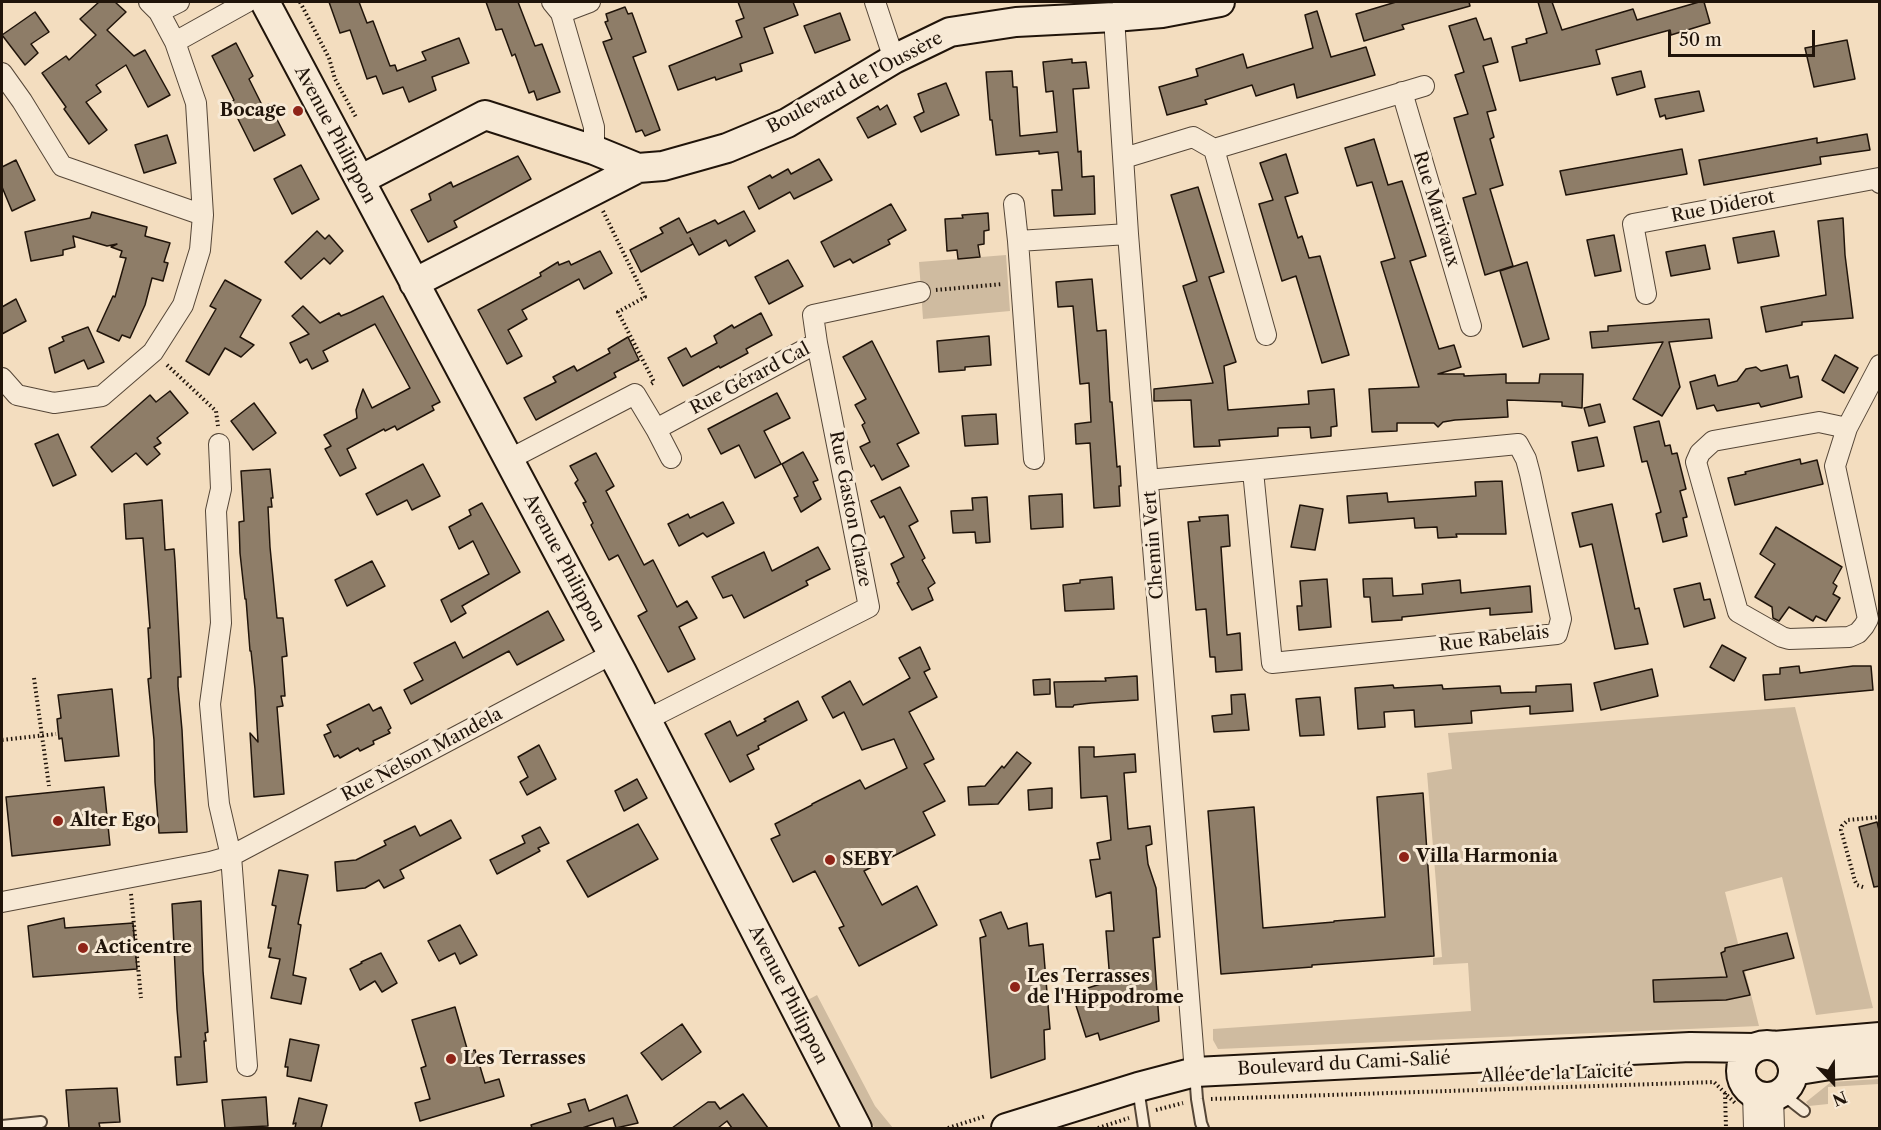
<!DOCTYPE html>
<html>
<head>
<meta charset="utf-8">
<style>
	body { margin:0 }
	#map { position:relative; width:1881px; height:1130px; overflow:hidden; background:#f3ddbf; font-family:"Libre Caslon Text",serif }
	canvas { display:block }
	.frame { position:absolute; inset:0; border:3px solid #20140a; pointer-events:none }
	.north { position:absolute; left:1803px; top:1052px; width:60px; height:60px; -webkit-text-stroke:4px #f7e9d5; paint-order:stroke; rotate:158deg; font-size:16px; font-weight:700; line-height:24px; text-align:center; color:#20140a }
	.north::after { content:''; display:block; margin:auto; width:21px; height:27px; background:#20140a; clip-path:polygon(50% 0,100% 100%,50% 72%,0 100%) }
	.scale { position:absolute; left:1668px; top:30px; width:147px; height:27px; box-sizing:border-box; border:3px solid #20140a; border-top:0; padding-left:8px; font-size:18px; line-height:21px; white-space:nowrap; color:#20140a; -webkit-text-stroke:4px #f7e9d5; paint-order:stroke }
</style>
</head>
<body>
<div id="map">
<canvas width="1881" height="1130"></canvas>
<div class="frame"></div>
<div class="north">N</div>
<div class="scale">50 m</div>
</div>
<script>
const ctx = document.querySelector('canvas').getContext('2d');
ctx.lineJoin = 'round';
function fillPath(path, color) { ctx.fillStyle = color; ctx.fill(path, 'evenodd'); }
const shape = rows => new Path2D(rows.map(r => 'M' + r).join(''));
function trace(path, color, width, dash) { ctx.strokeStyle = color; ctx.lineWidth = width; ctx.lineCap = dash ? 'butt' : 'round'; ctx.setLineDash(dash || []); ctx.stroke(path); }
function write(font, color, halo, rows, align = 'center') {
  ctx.font = font + ' "Libre Caslon Text",serif'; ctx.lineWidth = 6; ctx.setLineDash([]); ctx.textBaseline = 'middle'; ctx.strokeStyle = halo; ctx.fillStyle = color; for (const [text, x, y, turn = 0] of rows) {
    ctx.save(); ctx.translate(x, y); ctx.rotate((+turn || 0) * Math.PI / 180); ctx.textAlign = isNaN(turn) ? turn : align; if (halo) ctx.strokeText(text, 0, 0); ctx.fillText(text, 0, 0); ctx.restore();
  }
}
fillPath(shape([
	[1006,255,1010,311,923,319,919,262],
	[1795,707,1873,1008,1816,1015,1782,877,1725,892,1759,1026,1218,1049,1213,1040,1213,1029,1471,1011,1468,963,1433,965,1433,958,1442,957,1427,773,1452,769,1448,733],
	[817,995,875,1106,893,1128,876,1128,870,1123,804,1002],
	[1879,1079,1879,1084,1828,1087,1828,1104,1809,1106,1806,1102,1831,1082]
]), '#cfbba0');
const building = shape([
	[99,2,115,2,126,12,107,30,134,56,145,50,170,95,148,107,126,65,96,85,101,92,86,102,107,130,89,144,64,109,66,107,42,73,66,56,69,60,96,35,80,19,99,2],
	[329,2,359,2,367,23,373,21,390,66,395,65,397,71,426,60,422,52,459,38,469,63,432,77,436,90,409,102,403,87,383,94,376,76,367,79,350,30,340,33,329,2],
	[486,2,518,2,535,46,542,44,560,92,537,100,534,91,529,93,515,54,512,56,502,29,496,30,486,2],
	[738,2,793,2,798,15,764,28,773,53,740,64,742,71,716,80,715,77,678,90,669,66,742,37,736,21,744,18,738,2],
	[1396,2,1469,2,1470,6,1402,25,1404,29,1364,41,1356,14,1396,2],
	[1538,2,1552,2,1562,30,1633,9,1637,20,1699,2,1704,2,1710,23,1671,35,1670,30,1596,50,1600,64,1520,81,1512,47,1527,43,1526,39,1547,33,1538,2],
	[625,7,628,14,632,13,646,52,633,57,660,130,645,136,642,130,636,132,603,42,612,39,605,22,608,21,606,14,625,7],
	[1317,11,1331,57,1366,47,1375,75,1297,98,1294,84,1256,96,1252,85,1205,100,1207,104,1167,115,1159,87,1198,76,1196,69,1243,54,1247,68,1313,48,1305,15,1317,11],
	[35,12,49,32,31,44,38,53,25,65,2,35,35,12],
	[840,13,850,40,815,53,804,26,840,13],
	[1476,18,1484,40,1491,38,1498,62,1483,66,1496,110,1487,112,1494,137,1490,139,1503,185,1490,189,1513,266,1485,275,1463,198,1476,194,1454,118,1468,114,1455,75,1464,72,1449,26,1476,18],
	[1847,40,1855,79,1814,87,1805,48,1847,40],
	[236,43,253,76,249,79,263,107,269,104,285,135,254,151,230,103,234,100,212,56,236,43],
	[1072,59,1072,63,1086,62,1089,88,1073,89,1078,152,1081,151,1082,177,1094,176,1095,214,1054,216,1052,190,1062,190,1058,152,1039,154,1039,151,996,155,992,120,990,120,986,72,1012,71,1013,87,1017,87,1020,136,1057,132,1053,91,1046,92,1043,62,1072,59],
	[1641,71,1645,87,1617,95,1612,78,1641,71],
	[946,83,959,115,921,132,914,117,924,112,918,94,946,83],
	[1699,91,1704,111,1666,119,1665,115,1660,117,1655,99,1699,91],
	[887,105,896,124,868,138,857,118,878,106,880,110,887,105],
	[1867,134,1870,150,1820,157,1821,164,1704,185,1699,160,1817,138,1817,143,1867,134],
	[167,135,176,163,144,173,135,145,167,135],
	[1374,139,1388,185,1402,181,1426,256,1410,261,1439,349,1454,345,1461,367,1438,374,1464,374,1464,376,1506,374,1506,383,1539,383,1540,374,1583,374,1582,408,1562,406,1562,402,1507,400,1508,417,1455,420,1443,422,1438,427,1434,423,1397,423,1397,431,1372,432,1369,389,1419,387,1381,262,1395,258,1372,182,1357,186,1345,148,1374,139],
	[1682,149,1687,174,1566,195,1560,171,1682,149],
	[1286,154,1298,193,1285,197,1298,238,1302,236,1309,258,1320,256,1349,355,1322,363,1296,276,1282,281,1259,204,1273,200,1260,163,1286,154],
	[518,156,531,179,454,221,457,227,428,242,411,210,431,200,429,194,451,182,453,187,518,156],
	[819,159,832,180,794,199,790,192,759,209,748,187,770,175,772,178,788,169,791,174,819,159],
	[16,160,35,200,12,211,2,187,2,167,16,160],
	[301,165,319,199,292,214,274,179,301,165],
	[1198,187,1224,272,1209,277,1236,362,1224,366,1228,410,1309,404,1308,391,1334,389,1337,426,1331,427,1331,436,1311,438,1310,427,1278,428,1278,436,1219,440,1220,446,1194,447,1191,400,1154,401,1154,389,1213,383,1183,286,1197,281,1171,195,1198,187],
	[891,204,906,230,888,240,890,244,853,263,850,259,834,267,821,242,891,204],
	[744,211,755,231,729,246,726,240,699,255,690,238,693,244,641,272,630,250,663,233,660,228,679,218,687,233,715,220,718,224,744,211],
	[92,212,147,227,145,236,170,243,164,262,168,263,163,281,152,278,145,305,130,338,122,335,119,341,97,331,113,296,115,297,126,258,120,257,122,251,111,247,117,244,107,246,73,236,75,247,63,250,63,255,31,261,25,232,90,218,92,212],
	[988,213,989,230,984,231,984,244,978,245,980,257,958,259,957,250,947,251,945,219,963,218,962,215,988,213],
	[1843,218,1845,255,1853,318,1802,322,1802,325,1766,332,1761,307,1826,295,1818,221,1843,218],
	[317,231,325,239,329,235,343,251,330,264,324,258,301,279,285,262,317,231],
	[1774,231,1779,256,1738,263,1733,238,1774,231],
	[1614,235,1621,271,1595,276,1587,240,1614,235],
	[1705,245,1710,269,1671,276,1666,252,1705,245],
	[600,251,612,273,584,289,579,279,522,310,527,319,508,330,522,356,507,364,478,310,541,276,540,273,558,262,559,265,569,261,571,265,600,251],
	[788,260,803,286,769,304,755,277,788,260],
	[1527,262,1549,339,1523,347,1500,271,1527,262],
	[1092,279,1097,331,1106,330,1110,402,1112,402,1117,467,1120,466,1121,486,1119,486,1120,506,1094,508,1090,443,1076,444,1075,424,1091,422,1089,383,1080,384,1073,306,1058,307,1056,282,1092,279],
	[225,280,261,300,240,337,254,345,241,357,225,348,209,375,186,361,216,309,210,306,225,280],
	[383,296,440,402,432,406,434,410,397,430,395,426,385,431,384,429,347,449,356,468,340,476,325,449,331,446,324,435,357,418,356,410,363,389,372,408,410,388,375,324,323,351,328,361,312,369,307,359,300,363,290,343,309,334,292,316,303,306,320,323,339,313,341,316,351,312,383,296],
	[16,299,26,321,2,334,2,307,16,299],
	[761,313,772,335,746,349,748,353,720,368,719,366,683,386,668,358,686,348,691,357,717,343,714,336,732,325,734,328,761,313],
	[1709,319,1712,338,1669,342,1680,387,1662,416,1633,399,1663,342,1592,348,1590,332,1608,331,1608,326,1709,319],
	[88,327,104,362,88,369,84,360,55,373,49,348,64,341,62,337,88,327],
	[989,336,991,365,965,367,965,370,939,372,937,341,989,336],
	[628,337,639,360,614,373,616,377,536,420,524,398,556,382,553,377,574,366,577,371,610,353,608,349,628,337],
	[872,341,919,433,897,444,909,466,882,480,874,465,871,467,860,447,870,442,862,425,865,423,855,405,866,399,843,357,872,341],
	[1835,355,1858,368,1844,393,1822,380,1835,355],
	[1787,365,1790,378,1798,376,1802,397,1761,407,1759,403,1717,411,1714,405,1697,409,1690,382,1715,375,1718,386,1737,381,1746,369,1756,367,1761,371,1787,365],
	[170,391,188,413,157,438,161,443,154,447,160,454,147,465,136,453,112,472,91,447,150,395,156,402,170,391],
	[777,393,790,418,764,431,781,464,755,478,739,445,721,454,708,429,777,393],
	[254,403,276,433,253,450,231,421,254,403],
	[1600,404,1605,422,1589,426,1584,408,1600,404],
	[996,414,998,444,965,446,962,416,996,414],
	[1659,421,1665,446,1670,445,1672,454,1677,453,1686,489,1680,491,1687,517,1683,518,1687,536,1663,542,1656,514,1661,512,1647,461,1642,462,1634,427,1659,421],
	[58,434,76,475,53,486,35,444,58,434],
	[1597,437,1604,466,1578,471,1572,442,1597,437],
	[803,452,818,480,813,482,821,499,801,512,794,498,798,496,782,464,803,452],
	[596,453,614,486,606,491,644,565,653,560,677,607,687,601,697,618,679,627,695,659,668,672,638,616,647,611,618,555,609,560,591,525,593,523,583,503,586,502,575,483,578,480,570,466,596,453],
	[1800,459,1801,464,1817,460,1823,484,1735,505,1728,478,1746,474,1745,472,1800,459],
	[423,464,440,496,412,510,407,500,377,515,366,494,423,464],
	[270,469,273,498,271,498,272,507,268,507,270,547,277,618,283,618,287,656,282,657,285,696,281,696,283,706,277,707,284,794,254,797,250,733,258,742,255,689,251,651,250,651,246,599,245,599,240,553,239,522,244,521,241,471,270,469],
	[1502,481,1506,534,1456,534,1457,537,1438,538,1437,527,1415,528,1414,518,1349,523,1347,496,1387,493,1388,502,1476,496,1475,482,1502,481],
	[900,487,918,521,909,526,925,558,922,560,935,583,928,588,933,600,912,610,897,583,899,582,891,564,904,557,884,516,880,518,871,501,900,487],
	[1062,494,1063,527,1031,529,1029,496,1062,494],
	[987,497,990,542,976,543,975,532,953,533,951,511,973,510,972,498,987,497],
	[162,500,165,550,174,549,175,561,181,677,178,677,178,686,182,730,187,832,159,833,155,782,154,740,148,679,151,678,148,628,150,628,143,538,126,539,124,504,162,500],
	[723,502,734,523,707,537,703,533,679,546,668,524,688,514,690,518,723,502],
	[482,503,520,572,462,606,466,613,451,622,441,600,489,574,473,541,459,549,449,527,471,515,469,510,482,503],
	[1612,504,1635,609,1639,608,1648,644,1615,649,1592,544,1580,547,1572,513,1612,504],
	[1300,505,1323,509,1315,550,1291,547,1300,505],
	[1228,515,1230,546,1221,547,1227,635,1240,633,1242,670,1216,672,1215,657,1210,657,1206,609,1196,610,1188,522,1200,521,1199,517,1228,515],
	[1776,527,1842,567,1833,583,1837,586,1833,594,1840,598,1826,621,1816,616,1813,621,1789,607,1779,621,1773,618,1772,607,1755,597,1775,564,1760,554,1776,527],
	[818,547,830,569,806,581,808,585,744,618,732,595,723,598,712,577,764,552,772,571,818,547],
	[372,561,385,586,347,606,335,580,372,561],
	[1112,577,1114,609,1065,611,1063,585,1080,583,1080,580,1112,577],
	[1392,578,1393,596,1423,594,1422,584,1460,580,1461,593,1530,586,1532,612,1490,615,1490,608,1402,617,1402,620,1372,622,1370,597,1364,597,1363,579,1392,578],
	[1327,579,1331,627,1299,630,1297,606,1302,606,1300,581,1327,579],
	[1700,583,1704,600,1710,599,1715,618,1684,627,1674,589,1700,583],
	[548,611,564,640,517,665,509,651,411,704,404,690,423,680,414,663,455,642,463,658,548,611],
	[1722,645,1746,658,1734,681,1710,667,1722,645],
	[920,647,930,669,924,672,937,697,909,712,934,759,924,764,945,801,923,812,935,835,864,871,882,905,917,886,937,925,859,966,839,928,844,926,815,871,793,882,771,839,780,835,775,824,812,805,812,804,860,780,865,789,907,768,894,739,862,750,844,712,833,718,822,697,850,681,863,705,910,678,899,658,920,647],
	[1799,666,1800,673,1853,666,1871,666,1873,690,1765,700,1763,675,1780,674,1780,668,1799,666],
	[1652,669,1658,696,1601,710,1594,683,1652,669],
	[1137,676,1138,700,1091,703,1074,705,1073,707,1056,707,1054,682,1106,681,1105,678,1137,676],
	[1050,679,1050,694,1034,695,1033,680,1050,679],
	[1571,684,1573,711,1530,714,1530,706,1471,711,1472,723,1415,727,1414,710,1384,712,1385,727,1358,729,1355,688,1393,685,1394,688,1442,685,1443,689,1500,686,1501,693,1536,692,1536,686,1571,684],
	[112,689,119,756,65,761,62,738,59,739,57,719,61,718,58,695,112,689],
	[1245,694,1249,730,1214,732,1212,716,1232,714,1231,695,1245,694],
	[1320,697,1324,735,1300,736,1296,699,1320,697],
	[798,701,807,720,758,746,759,749,747,755,754,769,730,782,705,734,730,721,737,736,766,721,764,719,798,701],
	[369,704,373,711,381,707,391,728,388,730,390,733,373,741,374,744,360,751,358,748,340,758,338,755,334,757,324,735,331,732,327,725,369,704],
	[539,745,556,779,527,795,520,782,528,777,518,757,539,745],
	[1079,747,1094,747,1094,757,1135,754,1136,772,1124,773,1128,829,1150,826,1152,844,1146,846,1148,864,1156,888,1160,937,1153,938,1159,1021,1100,1040,1098,1033,1086,1037,1072,993,1110,981,1106,931,1114,931,1111,892,1096,897,1090,860,1100,859,1097,843,1111,840,1107,796,1081,798,1079,747],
	[1017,752,1031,763,998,804,969,805,968,787,985,786,1002,766,1004,768,1017,752],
	[637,779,647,798,624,811,615,791,637,779],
	[104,787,110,845,12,856,6,797,104,787],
	[1052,788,1052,808,1029,810,1028,790,1052,788],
	[1423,793,1434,956,1312,965,1312,967,1221,974,1208,811,1254,807,1263,928,1334,922,1334,921,1385,917,1377,797,1423,793],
	[451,820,461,838,400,870,404,878,384,888,379,880,365,888,337,891,335,862,356,860,386,845,384,841,415,826,420,836,451,820],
	[1877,822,1880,834,1880,886,1874,887,1859,827,1877,822],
	[638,824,658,859,588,897,567,861,638,824],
	[540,827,549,843,538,848,540,851,497,874,490,860,525,843,522,836,540,827],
	[279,870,308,875,298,924,301,925,293,975,306,978,301,1004,271,998,280,959,269,957,271,948,268,948,276,906,272,905,279,870],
	[201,901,203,971,208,1032,205,1033,206,1041,204,1041,207,1082,177,1085,175,1057,181,1057,177,1009,172,904,201,901],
	[1001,912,1008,929,1027,923,1029,946,1043,944,1050,1029,1044,1030,1045,1059,991,1078,980,938,986,936,980,920,1001,912],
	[64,918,65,928,133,923,137,969,33,977,28,926,64,918],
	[460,925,477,955,460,964,455,953,439,961,428,941,460,925],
	[1787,933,1794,958,1743,971,1750,995,1726,1000,1654,1002,1653,980,1727,977,1721,953,1725,951,1725,948,1787,933],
	[381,953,397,983,382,992,375,981,360,990,350,969,362,963,361,962,381,953],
	[455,1007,468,1052,475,1050,485,1083,499,1079,504,1096,420,1121,415,1103,430,1099,421,1068,426,1066,412,1020,455,1007],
	[682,1024,701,1052,662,1080,641,1053,682,1024],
	[290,1039,319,1045,311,1081,287,1076,288,1067,285,1067,290,1039],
	[117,1088,120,1122,99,1123,100,1128,69,1128,66,1090,117,1088],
	[743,1094,768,1128,732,1128,727,1121,718,1128,672,1128,708,1102,715,1102,720,1109,743,1094],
	[627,1095,638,1123,616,1128,613,1118,582,1128,532,1128,531,1125,571,1112,568,1104,585,1099,589,1111,627,1095],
	[266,1097,268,1126,225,1128,222,1100,266,1097],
	[299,1098,327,1105,321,1128,295,1128,296,1123,293,1124,299,1098]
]);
fillPath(building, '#8e7d68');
trace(building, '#20140a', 1.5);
const lane = shape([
	[1195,1073,1197,1099,1201,1123,1203,1128],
	[1138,1088,1144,1128],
	[1781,1093,1804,1111],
	[2,1126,41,1122]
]);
const street = shape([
	[552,2,561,13,594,127,594,150],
	[875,2,894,59],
	[159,12,179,2],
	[561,13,590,2],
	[1114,17,1128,234,1195,1072],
	[175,42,247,2],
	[2,73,22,101,62,166,203,215],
	[1402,92,1471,326],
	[1214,149,1266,335],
	[1124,158,1193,137,1214,149,1424,86],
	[1014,204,1018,241],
	[1646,294,1633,224,1879,178,1880,183],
	[2,378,17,395,54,403,102,396,153,352,183,305,200,250,203,215,196,103,175,42,159,12,149,2],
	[1847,428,1819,422,1713,441,1700,453,1696,462,1738,612,1782,637,1789,639,1849,637,1858,633,1864,626,1868,619,1835,466,1847,428,1880,365],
	[656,429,671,458],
	[219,444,221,489,216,511,221,623,210,704,219,804,231,856,247,1066],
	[1034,459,1018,241,1128,234],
	[508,460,635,394,656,429,817,343,813,315,920,292],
	[1148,480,1518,444,1526,459,1530,474,1561,619,1557,634,1272,663,1253,471],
	[646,720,869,607,817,343],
	[2,902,210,862,231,856,612,654],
	[1753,1093,1754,1128],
	[1773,1097,1774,1128]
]);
const secondary = shape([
	[265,2,622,672,857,1128],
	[360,180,485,115,594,150,638,168],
	[414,283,638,168,663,166,727,148,787,123,894,59,950,32,1016,22,1114,17,1162,13,1220,2],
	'1741 1071a26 26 0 1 1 52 0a26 26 0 1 1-52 0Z',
	[1774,1046,1880,1037],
	[1793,1071,1830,1065,1880,1061],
	[1006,1128,1138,1087,1195,1072,1690,1047,1755,1048]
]);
trace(lane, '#554637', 14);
trace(street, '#554637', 22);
trace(secondary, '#20140a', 32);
trace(shape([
	[300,2,329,58,335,79,357,119],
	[603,211,645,297,618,312,654,382,651,384],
	[936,290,1003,284],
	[167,365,216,411,218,426],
	[34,678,49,786],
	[2,740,56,734],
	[1863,887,1857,885,1855,881,1841,830,1842,826,1848,820,1880,817],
	[131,894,141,998],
	[1725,1093,1726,1128],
	[1211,1099,1714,1082,1735,1103],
	[1156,1110,1183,1103],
	[948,1128,986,1116],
	[1098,1128,1129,1118]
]), '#20140a', 4, [1.5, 3]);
trace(lane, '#f7e9d5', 10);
trace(street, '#f7e9d5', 20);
trace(secondary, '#f7e9d5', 28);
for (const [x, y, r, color] of [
	[298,111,6,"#8f2418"],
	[58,821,6,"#8f2418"],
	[1404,857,6,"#8f2418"],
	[830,860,6,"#8f2418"],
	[83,948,6,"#8f2418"],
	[1015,987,6,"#8f2418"],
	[451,1059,6,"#8f2418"]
]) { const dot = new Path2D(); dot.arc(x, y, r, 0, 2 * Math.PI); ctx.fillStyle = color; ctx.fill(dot); trace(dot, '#f7e9d5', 2); }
write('18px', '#20140a', '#f7e9d5', [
	["Boulevard de l'Oussère",855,83,-28],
	["Avenue Philippon",335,135,62],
	["Rue Diderot",1723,207,-11],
	["Rue Marivaux",1436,209,73],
	["Rue Gérard Cal",750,379,-28],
	["Rue Gaston Chaze",850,509,79],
	["Chemin Vert",1154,545,-94],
	["Avenue Philippon",564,563,62],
	["Rue Rabelais",1494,639,-7],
	["Rue Nelson Mandela",422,755,-28],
	["Avenue Philippon",788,995,63],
	["Boulevard du Cami-Salié",1344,1064,-3],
	["Allée de la Laïcité",1557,1074,-2]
]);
write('bold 18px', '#20140a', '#f7e9d5', [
	["Bocage",286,111,"right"],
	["Alter Ego",70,821],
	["Villa Harmonia",1416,857],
	["SEBY",842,860],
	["Acticentre",95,948],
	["Les Terrasses",1027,977],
	["de l'Hippodrome",1027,998],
	["Les Terrasses",463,1059]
], 'left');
</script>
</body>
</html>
